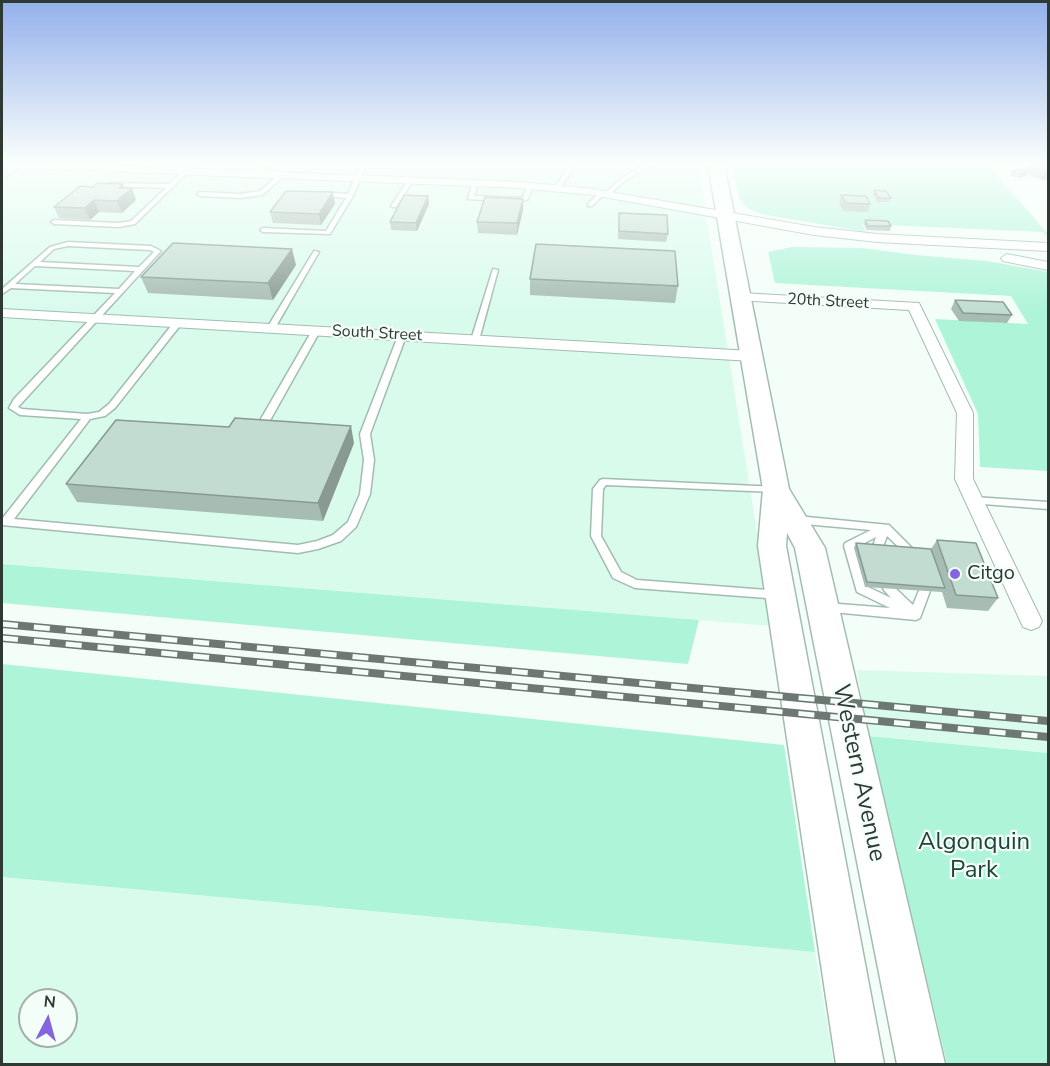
<!DOCTYPE html>
<html>
<head>
<meta charset="utf-8">
<style>
	body { margin:0 }
	#map { position:relative; width:1050px; height:1066px; overflow:hidden; background:#f4fef9; font-family:"Nunito Sans",sans-serif }
	canvas { display:block }
	.frame { position:absolute; inset:0; border:3px solid #2e3934; pointer-events:none }
	.north { position:absolute; left:18px; top:988px; width:60px; height:60px; box-sizing:border-box; background:#f4fef9; border:2px solid #a5afaa; border-radius:50%; rotate:6deg; font-size:16px; font-weight:700; line-height:24px; text-align:center; color:#2e3934 }
	.north::after { content:''; display:block; margin:auto; width:21px; height:27px; background:#8464df; clip-path:polygon(50% 0,100% 100%,50% 72%,0 100%) }
</style>
</head>
<body>
<div id="map">
<canvas width="1050" height="1066"></canvas>
<div class="frame"></div>
<div class="north">N</div>
</div>
<script>
const ctx = document.querySelector('canvas').getContext('2d');
ctx.lineJoin = 'round';
function fillPath(path, color) { ctx.fillStyle = color; ctx.fill(path, 'evenodd'); }
const shape = rows => new Path2D(rows.map(r => 'M' + r).join(''));
function trace(path, color, width, dash) { ctx.strokeStyle = color; ctx.lineWidth = width; ctx.lineCap = dash ? 'butt' : 'round'; ctx.setLineDash(dash || []); ctx.stroke(path); }
function write(font, color, halo, rows, align = 'center') {
  ctx.font = font + ' "Nunito Sans",sans-serif'; ctx.lineWidth = 4.5; ctx.setLineDash([]); ctx.textBaseline = 'middle'; ctx.strokeStyle = halo; ctx.fillStyle = color; for (const [text, x, y, turn = 0] of rows) {
    ctx.save(); ctx.translate(x, y); ctx.rotate((+turn || 0) * Math.PI / 180); ctx.textAlign = isNaN(turn) ? turn : align; if (halo) ctx.strokeText(text, 0, 0); ctx.fillText(text, 0, 0); ctx.restore();
  }
}
fillPath(shape([
	[2,164,698,164,772,626,2,564],
	[857,670,1048,676,1048,753,868,736],
	[2,877,815,952,834,1064,2,1064],
	[30,1000,66,1000,66,1036,30,1036]
]), '#d8fbec');
fillPath(shape([
	[731,164,987,164,1048,234,1048,238,1044,232,862,224,866,232,761,214,749,209,740,200],
	[792,247,862,248,916,255,987,261,1048,272,1048,471,980,467,978,414,935,319,1028,324,1011,296,775,283,768,252],
	[2,564,699,620,688,664,2,603],
	[2,664,784,745,815,952,2,877],
	[868,736,1048,753,1048,1064,947,1064]
]), '#aef4d8');
const lane = shape([
	[17,164,22,165,2,179,2,175,17,164],
	[263,164,269,164,259,176,255,176,254,175,263,164],
	[361,164,367,164,353,196,330,234,263,232,260,230,263,228,326,231,346,198,320,196,317,194,320,192,348,194,361,164],
	[570,164,576,164,559,190,555,190,554,189,570,164],
	[645,164,652,164,627,179,609,195,605,195,605,193,623,177,645,164],
	[183,171,188,172,135,224,119,227,54,224,51,222,54,220,119,223,131,221,166,188,110,186,108,185,108,183,169,184,183,171],
	[279,175,284,176,262,195,241,198,200,196,197,194,200,192,241,194,260,191,279,175],
	[408,180,413,181,396,207,392,207,391,206,408,180],
	[475,182,478,184,474,196,520,198,523,197,528,185,533,186,528,199,520,202,468,199,472,184,475,182],
	[599,193,604,194,592,206,588,206,588,204,599,193],
	[68,242,151,246,161,251,18,407,22,409,87,414,99,412,109,404,175,321,182,323,115,408,105,416,90,419,14,519,298,545,317,541,333,535,348,522,360,494,364,460,360,434,398,336,402,334,406,336,370,434,374,460,370,494,356,527,341,541,318,549,298,553,2,525,2,519,81,419,20,415,9,408,14,399,115,293,11,288,2,294,2,289,50,247,68,242],
	[68,246,150,250,154,252,139,267,40,262,54,249,68,246],
	[35,266,135,271,119,289,15,284,35,266],
	[314,251,319,252,275,328,271,330,268,330,267,328,314,251],
	[493,269,498,270,479,340,478,342,472,342,471,340,493,269],
	[313,329,319,329,320,331,268,424,263,427,260,426,258,424,313,329],
	[603,479,779,487,780,489,779,491,775,492,606,485,603,489,601,536,621,572,637,580,780,591,784,592,786,595,784,598,780,599,635,588,613,578,591,536,593,489,600,480,603,479],
	[974,497,1048,502,1048,509,970,503,969,501,974,497],
	[797,516,889,525,915,551,914,554,910,555,906,554,887,536,881,552,873,552,872,549,876,537,855,548,866,586,891,598,883,589,885,586,893,586,913,605,920,588,928,588,930,591,920,618,916,620,822,611,820,608,822,605,826,603,890,608,857,592,844,546,845,543,871,530,793,523,792,520,797,516]
]);
const street = shape([
	[2,164,83,164,520,182,593,189,814,227,877,234,1048,243,1048,251,877,242,814,235,593,195,520,188,2,167,2,164],
	[1007,254,1048,262,1048,270,1003,261,1001,258,1007,254],
	[741,293,919,303,973,413,973,479,1042,621,1039,627,1031,630,1023,627,955,479,957,413,909,310,736,300,734,297,741,293],
	[2,309,752,351,760,356,752,361,2,317,2,309]
]);
const secondary = shape([
	[708,164,724,164,789,489,825,548,945,1064,897,1064,795,548,787,533,786,546,884,1064,836,1064,758,546,763,489,708,164]
]);
trace(lane, '#a3bcb1', 3);
trace(street, '#a3bcb1', 2);
trace(secondary, '#a3bcb1', 3);
fillPath(lane, '#fff');
fillPath(street, '#fff');
fillPath(secondary, '#fff');
const rail = shape([
	[2,624,1048,721],
	[2,638,1048,737]
]);
trace(rail, '#6d7873', 8);
trace(rail, '#f4fef9', 5, [16]);
fillPath(shape([
	[1048,164,1048,179,1041,180,1027,174,1026,176,1018,178,1010,175,1012,171,1026,171,1029,166],
	[124,188,132,188,136,200,122,213,99,212,90,220,59,218,54,207],
	[874,190,891,198,889,202,877,202,873,194],
	[841,195,870,204,868,212,843,211,839,203],
	[428,196,429,204,417,231,391,230,390,222],
	[523,199,523,210,517,235,478,233,477,222],
	[335,204,321,225,273,223,270,212],
	[865,220,891,226,890,231,866,230,864,224],
	[619,221,668,234,666,242,618,239],
	[296,265,273,300,148,293,141,277],
	[530,279,678,286,675,303,530,295],
	[955,300,1012,315,1007,323,959,321,951,309],
	[229,427,354,443,323,521,77,502,66,484],
	[937,540,998,598,988,611,947,608,942,592,865,587,854,548,856,543,931,549]
]), '#a7bdb4');
fillPath(shape([
	[1028,172,1026,176,1018,178,1019,174],
	[1048,172,1048,179,1041,180,1045,173],
	[123,184,126,193,132,188,136,200,122,213,117,201,119,188],
	[333,192,335,204,321,225,319,214],
	[428,196,429,204,417,231,416,223],
	[523,199,523,210,517,235,517,223],
	[94,200,99,212,90,220,85,208],
	[292,249,296,265,273,300,268,283],
	[351,426,354,443,323,521,318,503]
]), '#889a92');
const building = shape([
	[1037,164,1048,164,1048,172,1045,173,1029,166,1037,164],
	[1021,169,1028,172,1019,174,1012,171,1021,169],
	[97,183,123,184,119,188,132,188,117,201,94,200,85,208,54,207,80,186,93,187,97,183],
	[874,190,886,191,891,198,879,198,874,190],
	[286,191,333,192,319,214,270,212,286,191],
	[404,195,428,196,416,223,390,222,404,195],
	[841,195,866,196,870,204,846,203,841,195],
	[485,197,523,199,517,223,477,222,485,197],
	[619,213,667,215,668,234,619,231,619,213],
	[865,220,888,221,891,226,868,226,865,220],
	[173,243,292,249,268,283,141,277,173,243],
	[536,244,675,251,678,286,530,279,536,244],
	[955,300,1003,302,1012,315,963,313,955,300],
	[235,418,351,426,318,503,66,484,116,420,229,427,235,418],
	[937,540,976,543,998,598,956,595,937,540],
	[856,543,931,549,945,588,867,582,856,543]
]);
fillPath(building, '#c2dcd1');
trace(building, '#889a92', 1.5);
const sky = ctx.createLinearGradient(0, 0, 0, 313);
sky.addColorStop(0, '#94b0ec');
sky.addColorStop(0.52, '#fafffc');
sky.addColorStop(1, '#fafffc00');
ctx.fillStyle = sky;
ctx.fillRect(0, 0, 1050, 313);
for (const [x, y, r, color] of [
	[955,574,6,"#8464df"]
]) { const dot = new Path2D(); dot.arc(x, y, r, 0, 2 * Math.PI); ctx.fillStyle = color; ctx.fill(dot); trace(dot, '#f4fef9', 2); }
write('16px', '#2e3934', '#f4fef9', [
	["20th Street",828,302,3],
	["South Street",377,334,3]
]);
write('20px', '#2e3934', '#f4fef9', [
	["Citgo",967,574]
], 'left');
write('24px', '#2e3934', '#f4fef9', [
	["Western Avenue",858,773,78]
]);
write('24px', '#1d4537', '#f4fef9', [
	["Algonquin",974,843],
	["Park",974,871]
]);
</script>
</body>
</html>
